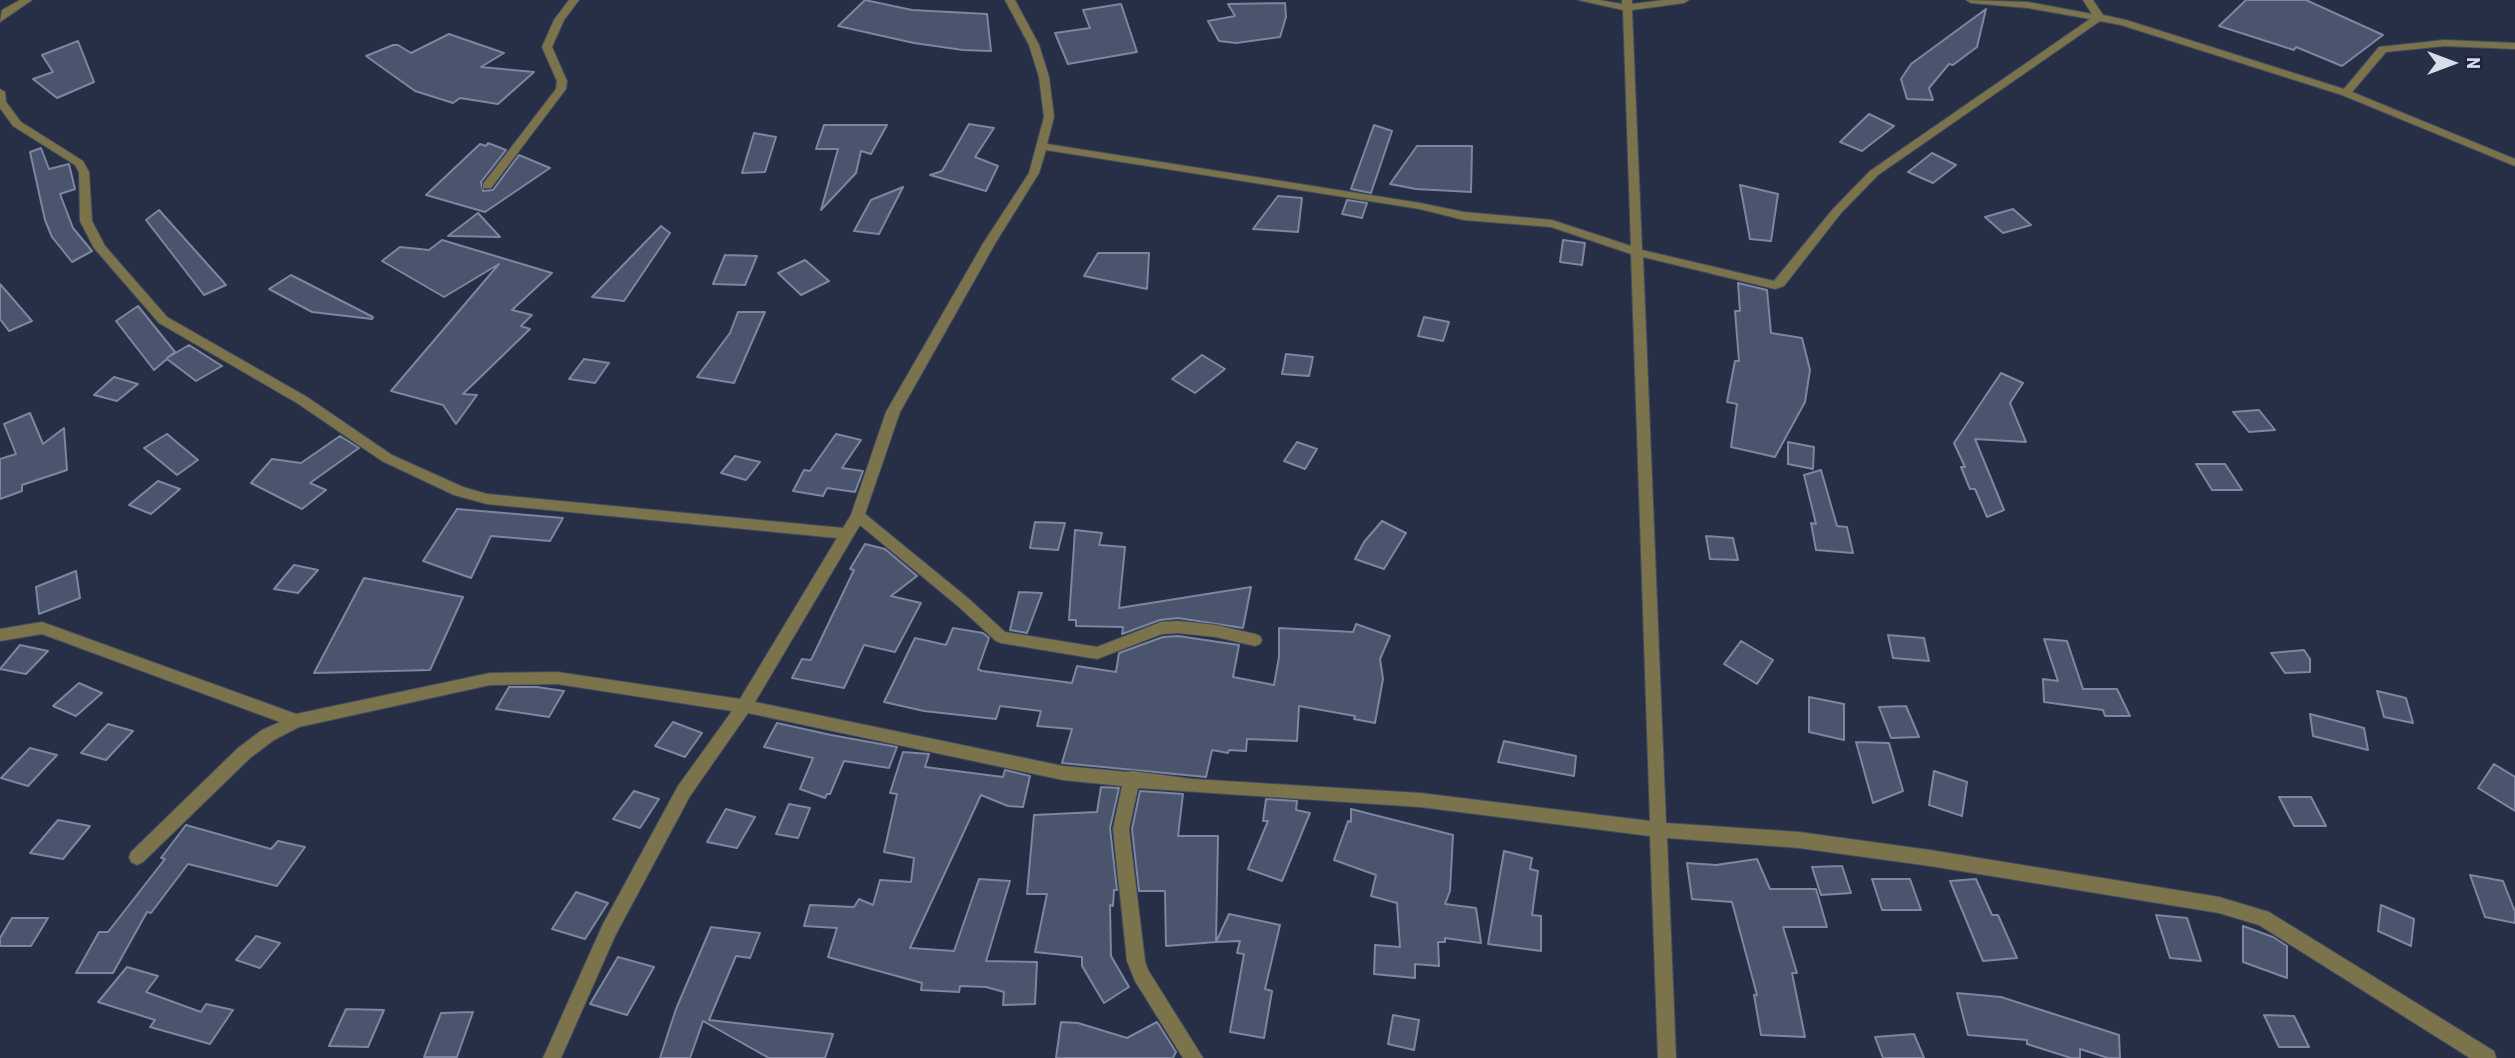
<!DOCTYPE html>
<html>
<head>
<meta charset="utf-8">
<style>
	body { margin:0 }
	#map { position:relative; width:2515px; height:1058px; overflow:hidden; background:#272f46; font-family:"Roboto Condensed",sans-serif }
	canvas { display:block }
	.north { position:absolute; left:2417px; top:28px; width:70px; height:70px; -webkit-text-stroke:5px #1e253b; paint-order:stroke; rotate:90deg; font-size:19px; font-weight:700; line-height:28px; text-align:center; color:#d8ddec }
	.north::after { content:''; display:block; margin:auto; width:24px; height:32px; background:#d8ddec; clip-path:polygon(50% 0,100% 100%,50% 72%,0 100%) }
</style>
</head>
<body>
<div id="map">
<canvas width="2515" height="1058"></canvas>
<div class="north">N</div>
</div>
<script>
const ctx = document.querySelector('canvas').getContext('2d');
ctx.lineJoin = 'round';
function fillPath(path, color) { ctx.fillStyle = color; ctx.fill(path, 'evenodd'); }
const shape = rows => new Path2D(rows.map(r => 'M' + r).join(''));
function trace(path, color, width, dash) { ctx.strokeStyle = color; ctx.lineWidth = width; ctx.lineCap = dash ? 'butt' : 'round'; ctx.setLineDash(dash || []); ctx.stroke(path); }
const building = shape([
	[865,0,912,10,987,14,991,51,963,50,914,43,838,26,865,0],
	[2246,0,2306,0,2383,35,2342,66,2296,47,2294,50,2219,26,2246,0],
	[1285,3,1286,17,1280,37,1236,43,1219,41,1208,21,1235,16,1228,4,1285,3],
	[1121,4,1137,52,1068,64,1055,33,1090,28,1083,10,1121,4],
	[1986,9,1977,47,1953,65,1949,64,1929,88,1933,100,1907,99,1901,79,1911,64,1986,9],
	[449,34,504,53,481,67,534,72,498,104,460,98,453,103,415,91,366,56,393,45,398,45,411,53,449,34],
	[78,41,94,82,57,98,33,79,53,72,42,55,78,41],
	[1869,114,1894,126,1862,151,1840,142,1869,114],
	[969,124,994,128,975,157,998,166,986,191,930,175,942,171,969,124],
	[824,125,887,125,871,154,861,151,856,173,821,210,838,149,816,149,824,125],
	[1374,125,1392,131,1371,193,1351,189,1374,125],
	[754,133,776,137,765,172,742,173,754,133],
	[488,143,506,150,481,182,483,191,493,190,519,155,550,168,485,212,426,195,480,144,486,146,488,143],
	[1417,146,1472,146,1471,192,1416,189,1390,184,1417,146],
	[41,148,49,169,69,164,75,189,60,194,73,228,92,251,72,262,52,237,45,220,30,152,41,148],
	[1932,153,1956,165,1933,183,1908,172,1932,153],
	[1740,185,1778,194,1771,241,1750,239,1740,185],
	[903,187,879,234,854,231,871,200,903,187],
	[1278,196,1302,198,1298,232,1253,229,1278,196],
	[1347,200,1367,203,1362,218,1342,214,1347,200],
	[2013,209,2031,225,2003,233,1985,217,2013,209],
	[159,210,226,285,204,295,146,220,159,210],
	[478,213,500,237,448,236,478,213],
	[661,226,670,233,624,301,592,297,661,226],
	[442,240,552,273,512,310,532,315,521,326,530,329,463,394,477,395,456,424,443,405,391,391,499,264,444,297,382,261,400,247,429,250,442,240],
	[1563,240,1585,243,1582,265,1560,262,1563,240],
	[1098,253,1149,253,1147,289,1084,276,1098,253],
	[725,255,757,256,745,285,713,284,725,255],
	[805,260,829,281,801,295,778,273,805,260],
	[291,275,373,317,372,319,312,312,269,289,291,275],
	[1738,283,1767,290,1771,333,1802,338,1810,370,1805,402,1775,457,1731,447,1737,404,1727,402,1735,361,1739,361,1735,311,1740,311,1738,283],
	[0,284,32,321,9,331,0,319,0,284],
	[138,306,175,352,167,358,189,345,222,366,196,381,167,359,154,370,116,321,138,306],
	[738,312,765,312,734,383,697,377,730,333,738,312],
	[1424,317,1449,322,1443,341,1418,336,1424,317],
	[1286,354,1313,357,1309,376,1282,374,1286,354],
	[1202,355,1225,369,1195,393,1172,379,1202,355],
	[584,359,609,363,595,383,569,379,584,359],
	[2001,373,2023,383,2010,403,2026,442,1975,439,2004,510,1987,517,1975,489,1970,489,1961,467,1965,467,1954,443,2001,373],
	[114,377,138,384,117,401,94,395,114,377],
	[2259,410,2275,430,2249,432,2233,412,2259,410],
	[30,413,43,444,64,428,67,470,22,485,22,491,0,499,0,459,16,454,4,424,30,413],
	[167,434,198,460,177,475,144,448,167,434],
	[836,434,861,440,842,468,863,471,855,492,827,488,823,496,793,491,804,470,810,471,836,434],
	[340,436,359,448,310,483,326,490,302,509,251,483,272,459,301,463,340,436],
	[1297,442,1317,449,1305,469,1284,461,1297,442],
	[1788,442,1814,447,1813,469,1788,464,1788,442],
	[735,456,760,462,746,480,721,473,735,456],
	[2196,464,2225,464,2242,490,2212,490,2196,464],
	[1821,470,1837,526,1847,527,1853,553,1816,550,1811,523,1816,524,1804,475,1821,470],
	[158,481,180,489,151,514,129,505,158,481],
	[457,509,563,518,550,541,491,536,471,578,423,561,457,509],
	[1382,521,1406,533,1384,569,1355,559,1364,542,1382,521],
	[1035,522,1065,523,1058,550,1030,548,1035,522],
	[1075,530,1102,533,1099,545,1125,547,1119,608,1251,587,1243,628,1178,618,1160,620,1122,634,1123,627,1076,626,1076,620,1069,620,1075,530],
	[1706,536,1733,538,1738,560,1710,559,1706,536],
	[865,544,885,549,917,576,891,596,921,603,895,652,864,645,844,688,792,678,802,659,811,660,854,570,850,569,865,544],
	[294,565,318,570,298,593,274,589,294,565],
	[76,571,80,598,39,614,36,587,76,571],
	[364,578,463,597,430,670,314,673,364,578],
	[1019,592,1042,593,1027,633,1010,630,1019,592],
	[1356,624,1390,636,1380,659,1383,679,1375,723,1354,719,1355,716,1299,706,1297,741,1247,739,1246,751,1229,750,1228,753,1212,750,1206,777,1062,763,1072,729,1037,726,1041,711,1000,706,996,719,924,711,884,702,915,638,946,645,953,628,983,633,989,638,978,669,982,671,1072,683,1077,666,1116,672,1119,653,1163,637,1178,636,1239,645,1233,677,1274,685,1279,657,1279,628,1353,632,1356,624],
	[1888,635,1924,638,1929,661,1893,658,1888,635],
	[2044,639,2067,641,2083,689,2117,689,2130,716,2105,716,2103,710,2044,702,2043,679,2058,681,2044,639],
	[1741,641,1773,660,1757,684,1724,664,1741,641],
	[20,645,48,651,26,674,0,669,20,645],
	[2304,650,2310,659,2310,672,2285,673,2271,653,2304,650],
	[79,683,102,693,76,716,53,706,79,683],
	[509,687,537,687,564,691,549,717,496,709,509,687],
	[2377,691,2406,698,2413,723,2384,717,2377,691],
	[1809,697,1844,704,1844,740,1809,732,1809,697],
	[1906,706,1919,737,1891,738,1879,707,1906,706],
	[2310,714,2364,728,2368,750,2313,736,2310,714],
	[673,722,702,733,685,757,655,746,673,722],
	[777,723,831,735,897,747,889,768,844,761,830,794,827,794,825,798,800,789,813,758,764,747,777,723],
	[108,724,133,731,106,760,81,753,108,724],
	[1504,741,1576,756,1574,776,1498,762,1504,741],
	[1856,742,1889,743,1903,791,1873,803,1856,742],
	[30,748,57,755,28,786,1,778,30,748],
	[903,752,929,754,925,767,1003,777,1005,770,1030,776,1023,807,1008,806,981,795,910,948,954,951,979,879,1010,881,986,961,1037,962,1035,1004,1003,1005,1004,992,986,987,960,986,959,992,921,990,922,983,828,957,837,928,804,926,810,905,854,907,859,899,873,905,880,880,911,882,914,858,884,852,897,794,890,793,903,752],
	[2494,764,2515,777,2515,811,2478,788,2494,764],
	[1934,771,1967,782,1962,816,1929,805,1934,771],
	[1101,787,1119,788,1110,828,1117,890,1114,890,1113,906,1110,905,1111,956,1129,987,1104,1003,1082,966,1082,957,1035,952,1047,894,1027,894,1034,815,1097,812,1101,787],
	[634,791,659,799,640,828,613,819,634,791],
	[1140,791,1183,794,1178,836,1218,836,1216,942,1166,946,1165,891,1139,891,1132,829,1140,791],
	[2279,797,2311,797,2326,826,2294,826,2279,797],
	[1266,799,1297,801,1296,810,1310,813,1282,881,1248,869,1268,821,1263,821,1266,799],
	[789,804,810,808,798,838,776,834,789,804],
	[726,809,755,817,737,848,707,842,726,809],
	[1351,809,1453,835,1450,891,1445,904,1476,908,1481,943,1445,938,1445,942,1438,942,1439,966,1415,964,1415,978,1374,974,1375,945,1400,947,1397,903,1371,896,1376,875,1334,860,1348,821,1351,822,1351,809],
	[58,820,90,826,63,859,30,853,58,820],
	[186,825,271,849,278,841,305,847,277,886,188,864,151,913,147,912,113,973,76,973,99,932,108,932,165,859,161,858,186,825],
	[1504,851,1532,858,1530,869,1538,871,1532,915,1541,916,1541,951,1488,944,1504,851],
	[1757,859,1770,889,1816,889,1827,927,1783,927,1797,973,1792,973,1805,1037,1761,1035,1754,995,1757,995,1732,902,1692,899,1687,863,1716,865,1757,859],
	[1842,866,1851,893,1821,895,1812,867,1842,866],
	[2470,875,2503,881,2515,912,2515,923,2485,917,2470,875],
	[1872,879,1910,879,1921,910,1882,910,1872,879],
	[1976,879,1992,915,1998,915,2017,958,1983,961,1950,881,1976,879],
	[576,892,608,903,585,939,552,929,576,892],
	[2381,905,2414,919,2411,946,2378,931,2381,905],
	[1229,914,1280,925,1265,989,1272,991,1264,1038,1230,1032,1244,954,1237,953,1240,941,1216,942,1229,914],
	[2156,915,2187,918,2201,961,2170,958,2156,915],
	[12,918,48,918,31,946,0,946,0,938,12,918],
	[2243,926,2273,937,2287,946,2287,978,2243,962,2243,926],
	[711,927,760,933,750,958,736,956,709,1020,833,1034,825,1058,769,1058,703,1021,690,1058,660,1058,676,1009,711,927],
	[256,936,280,943,260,968,236,960,256,936],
	[618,957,654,967,627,1015,590,1004,618,957],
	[127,967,158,976,146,992,201,1012,206,1004,233,1010,210,1044,150,1027,155,1020,98,1002,127,967],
	[1957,993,2001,997,2119,1035,2120,1058,2108,1058,2080,1049,2080,1058,2071,1058,2027,1044,2027,1040,1968,1035,1957,993],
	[346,1009,384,1010,368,1047,329,1046,346,1009],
	[473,1012,457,1057,424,1057,441,1013,473,1012],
	[1393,1015,1419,1020,1414,1050,1388,1044,1393,1015],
	[2264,1015,2294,1016,2309,1047,2279,1047,2264,1015],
	[1061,1022,1078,1023,1127,1038,1157,1022,1176,1052,1173,1058,1056,1058,1061,1022],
	[1914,1034,1924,1058,1883,1058,1875,1037,1914,1034]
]);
fillPath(building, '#4b546d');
trace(building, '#7c86a1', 2);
const minor = shape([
	[20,0,32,0,0,22,2,10,20,0],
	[569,0,579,0,564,20,552,47,567,81,566,89,491,188,483,188,483,184,556,89,557,81,542,47,554,20,569,0],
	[1005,0,1015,0,1039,45,1049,77,1054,117,1047,144,1420,203,1464,212,1552,220,1631,246,1623,10,1578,0,1599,0,1622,4,1622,0,1632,0,1632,4,1664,0,1689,0,1684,3,1632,10,1642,250,1774,281,1833,209,1870,171,2090,19,2028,8,1971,3,1966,0,2028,2,2092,14,2083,0,2093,0,2103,15,2126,20,2344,89,2379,47,2444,40,2515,43,2515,49,2444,46,2386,52,2352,92,2515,159,2515,166,2342,95,2121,25,2100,21,1878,175,1841,213,1784,286,1775,289,1643,257,1666,823,1799,832,1930,850,2219,897,2269,912,2494,1051,2496,1058,2470,1058,2259,925,2219,913,1930,866,1799,848,1667,838,1676,1058,1658,1058,1650,836,1420,807,1138,788,1129,829,1145,961,1148,970,1203,1058,1183,1058,1135,981,1127,961,1113,829,1122,786,1063,780,748,713,690,796,615,936,561,1058,543,1058,603,924,678,786,732,711,557,684,490,685,299,727,274,740,250,758,143,862,137,865,131,862,129,857,131,852,238,748,262,730,280,722,42,634,0,641,0,629,42,622,296,714,490,673,557,672,740,699,837,538,487,504,454,495,382,461,297,403,159,323,94,248,80,221,79,172,75,165,13,126,0,108,0,89,5,92,6,102,21,122,83,161,89,172,92,221,105,246,167,317,307,397,392,455,463,487,487,494,843,528,851,515,886,412,984,242,1029,173,1044,117,1039,77,1029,45,1005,0],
	[1046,150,1420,209,1464,220,1551,227,1631,254,1650,821,1420,793,1192,779,1132,771,1128,772,1063,766,755,702,860,525,959,607,996,641,1001,643,1097,659,1162,634,1178,633,1216,637,1255,646,1260,644,1262,640,1260,636,1255,634,1216,625,1178,621,1161,622,1097,647,1005,632,969,599,865,514,900,412,996,242,1039,173,1046,150]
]);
trace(minor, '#434b61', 2);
fillPath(minor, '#7a734b');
</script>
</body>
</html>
